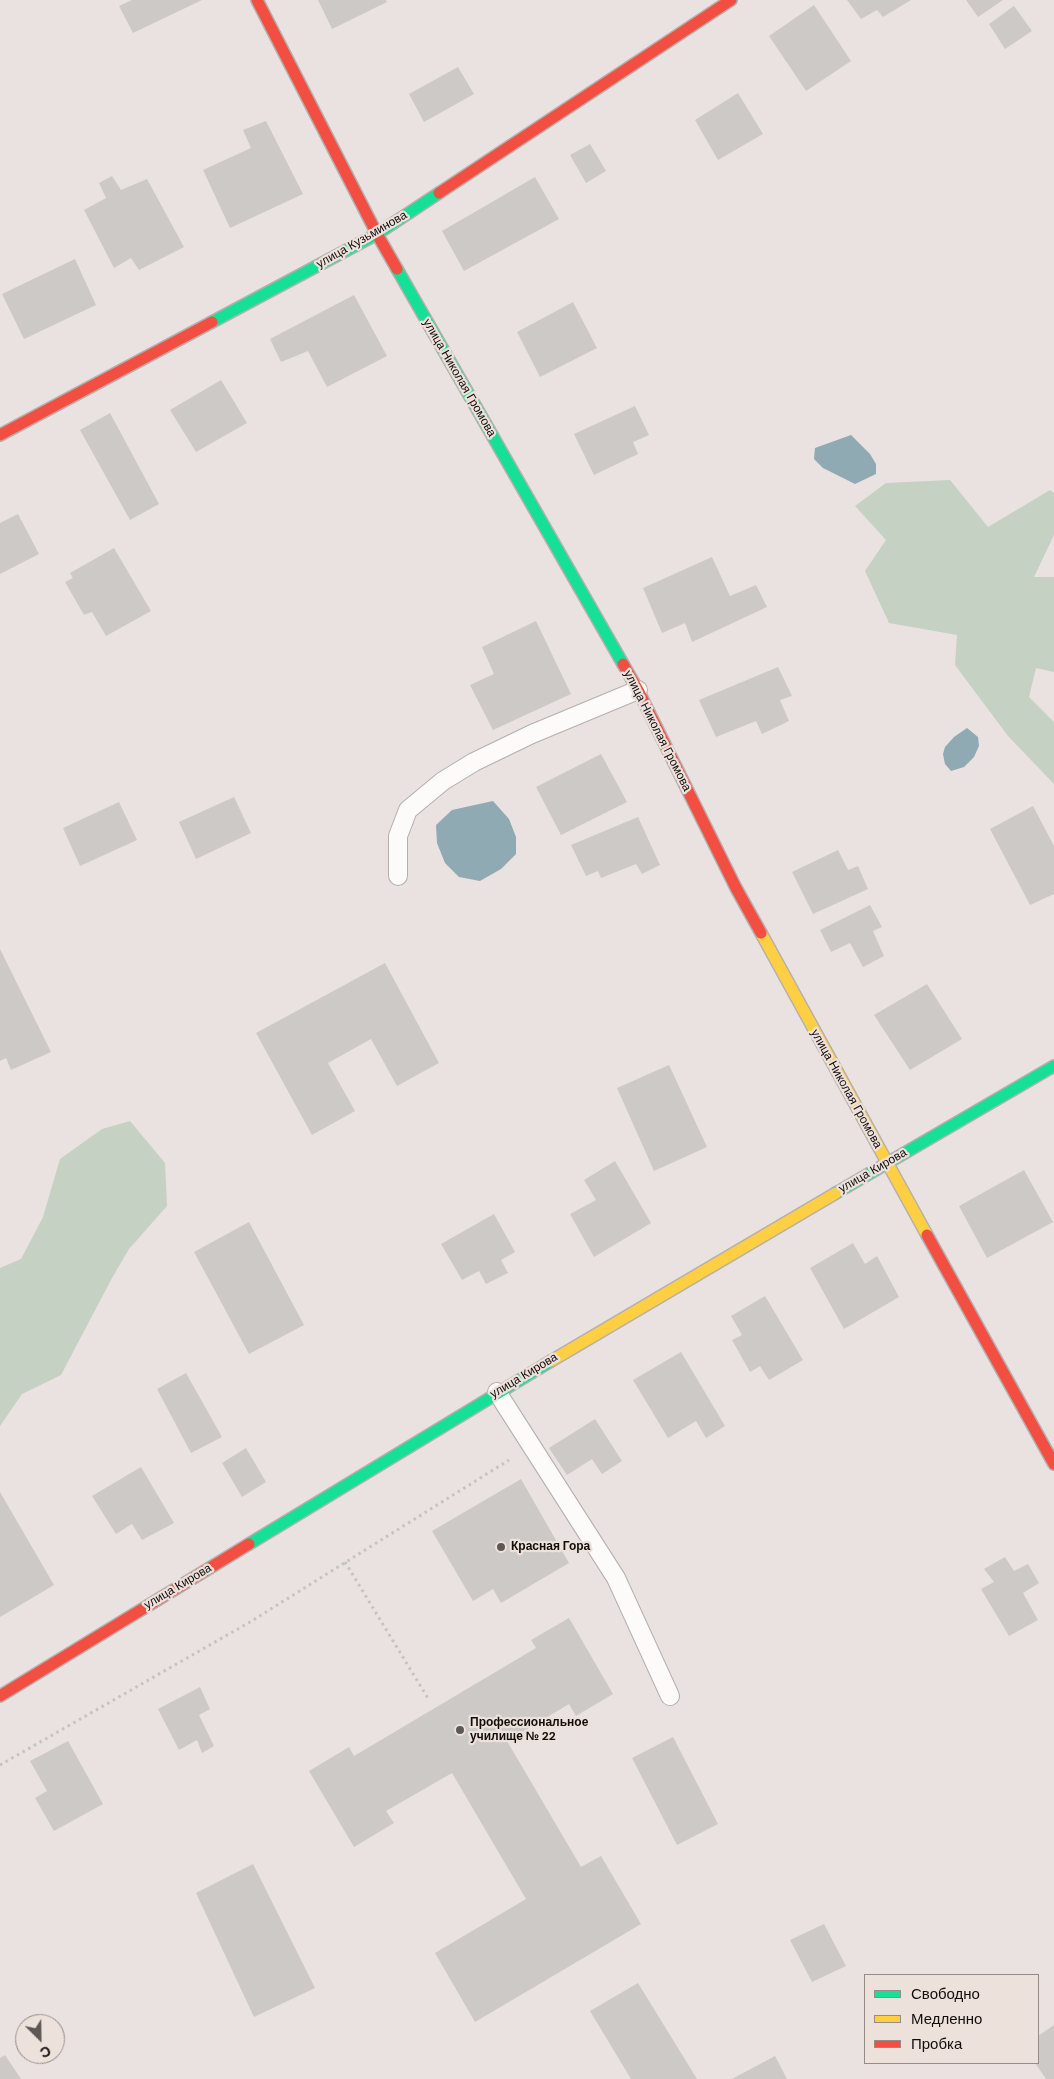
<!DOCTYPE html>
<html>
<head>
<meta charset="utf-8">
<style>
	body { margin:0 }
	#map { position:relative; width:1054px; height:2079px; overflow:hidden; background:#e9e2e0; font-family:"DM Sans",sans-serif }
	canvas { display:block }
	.legend { position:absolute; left:864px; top:1974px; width:175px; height:90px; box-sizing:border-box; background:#ede1dc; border:1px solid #958c88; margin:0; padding:6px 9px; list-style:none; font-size:15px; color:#110d0b }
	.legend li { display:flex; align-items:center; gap:10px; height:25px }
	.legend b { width:25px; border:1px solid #958c88 }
	.north { position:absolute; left:15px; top:2014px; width:50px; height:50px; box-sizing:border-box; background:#ede1dc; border:1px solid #958c88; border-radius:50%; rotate:157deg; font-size:14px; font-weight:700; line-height:20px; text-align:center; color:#110d0b }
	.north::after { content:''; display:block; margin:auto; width:18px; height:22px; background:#5d5856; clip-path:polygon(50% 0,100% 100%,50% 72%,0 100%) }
</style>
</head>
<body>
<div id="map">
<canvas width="1054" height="2079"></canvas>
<ul class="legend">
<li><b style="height:6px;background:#16e098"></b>Свободно</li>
<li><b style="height:6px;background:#ffcf43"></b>Медленно</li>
<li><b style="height:6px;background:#f24e42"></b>Пробка</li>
</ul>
<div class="north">С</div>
</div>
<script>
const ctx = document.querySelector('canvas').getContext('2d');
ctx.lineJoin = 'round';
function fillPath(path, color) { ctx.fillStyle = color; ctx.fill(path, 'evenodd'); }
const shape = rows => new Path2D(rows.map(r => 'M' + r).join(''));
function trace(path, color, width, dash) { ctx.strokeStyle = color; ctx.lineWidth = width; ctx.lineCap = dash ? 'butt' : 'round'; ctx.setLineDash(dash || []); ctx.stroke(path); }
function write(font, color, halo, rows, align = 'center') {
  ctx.font = font + ' "DM Sans",sans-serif'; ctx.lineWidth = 4.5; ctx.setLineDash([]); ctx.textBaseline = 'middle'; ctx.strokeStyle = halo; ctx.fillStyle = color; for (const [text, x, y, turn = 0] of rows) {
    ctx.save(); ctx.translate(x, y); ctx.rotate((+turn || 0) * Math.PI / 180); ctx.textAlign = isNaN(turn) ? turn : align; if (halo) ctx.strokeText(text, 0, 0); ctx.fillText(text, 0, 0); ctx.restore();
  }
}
fillPath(shape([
	[950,480,988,527,1050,490,1054,493,1054,535,1034,577,1054,577,1054,672,1036,668,1029,697,1054,722,1054,784,1008,736,955,665,957,635,889,623,865,571,886,540,855,506,886,483],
	[130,1121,165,1163,167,1206,129,1249,112,1278,61,1375,22,1394,0,1426,0,1268,21,1259,43,1217,60,1159,102,1129]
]), '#c5d1c2');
fillPath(shape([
	[851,435,870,454,876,464,876,474,855,484,823,468,814,459,815,448],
	[967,728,978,737,979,746,974,757,964,767,951,771,945,764,943,754,945,747,954,737],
	[493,801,509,819,516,837,516,854,501,869,480,881,459,877,445,863,437,843,436,825,452,810]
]), '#8faab2');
fillPath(shape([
	[132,0,202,0,133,33,119,6],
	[318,0,386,0,387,2,332,29],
	[847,0,911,0,883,17,877,10,861,19],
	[966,0,1003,0,978,17],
	[814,5,851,61,806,91,769,36],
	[1014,6,1032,31,1005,49,989,24],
	[458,67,474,94,424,122,409,94],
	[738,93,763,134,718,160,695,120],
	[266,121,303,194,230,228,203,170,251,148,243,130],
	[590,144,606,171,586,183,570,155],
	[112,176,121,190,147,179,184,247,139,270,131,258,114,268,84,210,106,198,99,183],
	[535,177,559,219,464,271,442,231],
	[75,259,96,305,24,339,2,294],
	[354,295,387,356,327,387,308,351,281,362,270,339],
	[573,302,597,348,540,377,517,332],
	[221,380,247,423,196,452,170,410],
	[635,406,649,435,633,442,638,454,594,475,574,434],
	[110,413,159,504,130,520,80,430],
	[18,514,39,554,0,574,0,523],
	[114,548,151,611,106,636,92,612,84,615,65,582,73,578,70,573],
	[712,557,730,596,756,585,767,607,692,642,685,623,662,633,643,588],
	[536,621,571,694,493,730,470,685,494,674,482,647],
	[778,667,792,696,780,700,789,721,762,734,756,721,716,737,699,700],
	[601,754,627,802,561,835,536,787],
	[234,797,251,833,196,859,179,822],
	[119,802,137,840,80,866,63,828],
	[1033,806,1054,846,1054,894,1030,905,990,829],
	[638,817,660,865,642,874,636,864,601,878,598,871,586,876,571,845],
	[838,850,848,870,858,866,868,889,813,914,792,872],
	[870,905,882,927,873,931,884,956,863,967,850,943,831,952,820,930],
	[0,949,51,1052,11,1070,6,1058,0,1061],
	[385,963,439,1063,397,1086,371,1039,328,1063,355,1111,312,1135,256,1033],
	[927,984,962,1039,910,1070,874,1015],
	[669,1065,707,1147,654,1171,617,1088],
	[615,1161,651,1223,594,1257,570,1214,596,1200,584,1180],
	[1024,1170,1053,1222,987,1258,959,1206],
	[494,1214,515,1252,501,1260,508,1273,486,1284,479,1271,462,1280,441,1244],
	[249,1222,304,1325,249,1354,194,1252],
	[853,1243,865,1264,877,1256,899,1297,844,1329,810,1268],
	[765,1296,803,1360,769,1380,760,1366,750,1372,732,1340,742,1335,731,1316],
	[681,1352,725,1426,706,1438,696,1421,668,1438,633,1380],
	[186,1373,222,1437,191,1453,157,1389],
	[595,1419,622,1461,602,1474,592,1459,567,1475,549,1448],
	[246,1448,266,1482,242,1497,222,1463],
	[141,1467,174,1523,142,1540,132,1524,116,1534,92,1496],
	[521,1479,569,1563,501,1603,493,1589,473,1601,432,1531],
	[0,1492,54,1585,0,1617],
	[1005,1557,1014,1571,1028,1564,1039,1583,1023,1593,1038,1620,1009,1636,981,1589,994,1582,984,1569],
	[569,1618,613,1694,576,1716,569,1704,507,1741,581,1867,601,1856,641,1924,475,2022,435,1953,526,1899,452,1773,386,1811,394,1823,354,1847,309,1771,349,1747,354,1756,536,1648,531,1640],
	[200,1687,210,1709,199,1715,214,1746,202,1753,197,1740,179,1750,158,1709],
	[673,1737,718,1824,677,1845,632,1758],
	[68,1741,103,1804,54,1831,35,1798,47,1791,30,1761],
	[253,1864,315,1988,254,2017,196,1893],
	[824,1924,846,1966,812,1982,790,1940],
	[638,1983,697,2079,631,2079,590,2011],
	[1054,2025,1054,2079,1046,2079,1035,2063,1038,2063,1038,2036],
	[5,2055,21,2079,0,2079,0,2058],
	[775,2056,787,2079,732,2079]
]), '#cdc9c7');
const lane = shape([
	[398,876,398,836,408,810,443,781,474,762,532,734,638,690],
	[497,1392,616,1578,670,1696]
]);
const fast = shape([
	[397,269,623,664],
	[212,322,377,234,439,193],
	[836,1193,1054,1066],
	[249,1544,551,1361]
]);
const slow = shape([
	[761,933,927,1235],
	[551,1361,836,1193]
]);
const jam = shape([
	[257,0,377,234,397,269],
	[439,193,731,0],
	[0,435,212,322],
	[623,664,638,690,736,888,761,933],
	[927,1235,1054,1464],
	[0,1696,249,1544]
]);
trace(lane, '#b4afad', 20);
trace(fast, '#b4afad', 14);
trace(slow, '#b4afad', 14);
trace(jam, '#b4afad', 14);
trace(shape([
	[345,1562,429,1700],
	[0,1765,250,1622,509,1460]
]), '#c5c3c2', 3, [2.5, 4]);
trace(lane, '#fcfbfa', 18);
trace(fast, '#16e098', 11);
trace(slow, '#ffcf43', 11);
trace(jam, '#f24e42', 11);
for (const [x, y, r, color] of [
	[501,1547,5,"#5d5856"],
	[460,1730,5,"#5d5856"]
]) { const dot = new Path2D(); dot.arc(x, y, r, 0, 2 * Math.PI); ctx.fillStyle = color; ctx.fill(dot); trace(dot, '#ede1dc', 2); }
write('12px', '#110d0b', '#ede1dc', [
	["улица Кузьминова",362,240,-30],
	["улица Николая Громова",459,378,60],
	["улица Николая Громова",657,731,63],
	["улица Николая Громова",846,1089,61],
	["улица Кирова",873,1171,-30],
	["улица Кирова",524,1376,-31],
	["улица Кирова",178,1587,-31]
]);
write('bold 12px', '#110d0b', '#ede1dc', [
	["Красная Гора",511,1547],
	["Профессиональное",470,1723],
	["училище № 22",470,1737]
], 'left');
</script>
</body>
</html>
